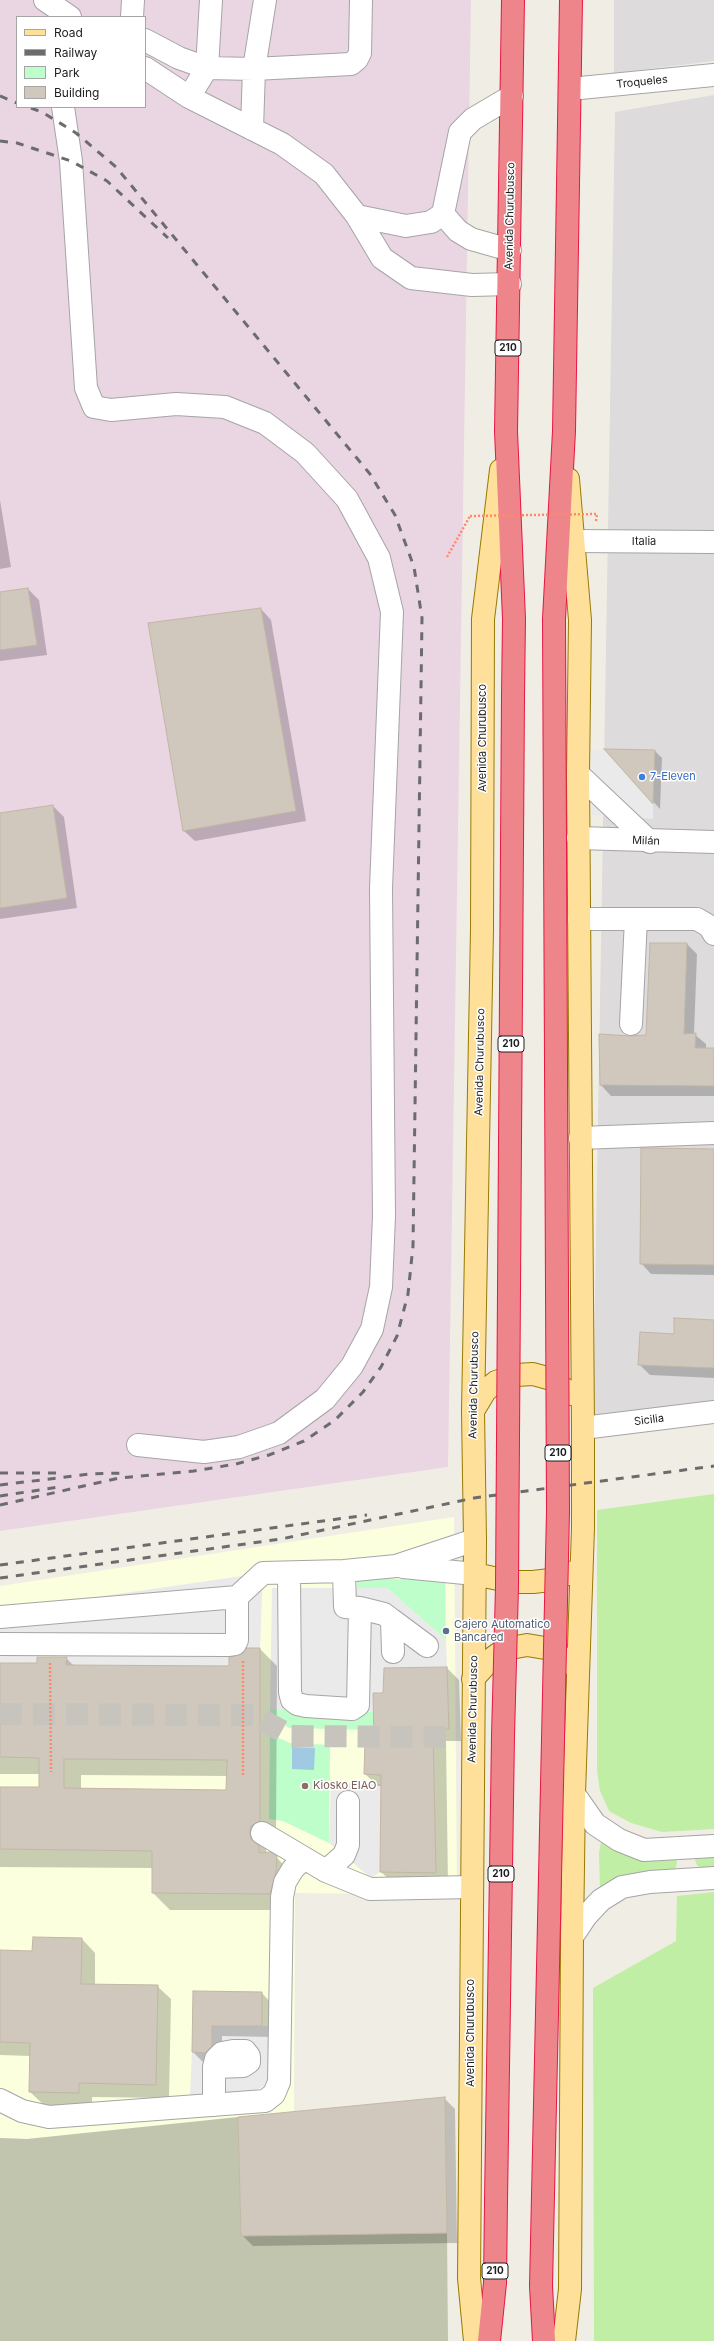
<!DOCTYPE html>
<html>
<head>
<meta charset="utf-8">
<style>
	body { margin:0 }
	#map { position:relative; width:714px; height:2341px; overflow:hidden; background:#f0eee4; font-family:Inter,sans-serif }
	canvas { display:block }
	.legend { position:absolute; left:16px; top:16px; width:130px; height:92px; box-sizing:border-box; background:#fff; border:1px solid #a5a5a5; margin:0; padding:5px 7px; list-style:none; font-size:12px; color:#1e1e1e }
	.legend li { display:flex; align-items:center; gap:8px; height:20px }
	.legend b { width:20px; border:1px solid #a5a5a5 }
</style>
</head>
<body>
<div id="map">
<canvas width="714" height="2341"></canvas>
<ul class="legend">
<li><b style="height:5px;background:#ffe09a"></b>Road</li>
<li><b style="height:5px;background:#6c6c6c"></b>Railway</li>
<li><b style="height:11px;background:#bdfecb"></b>Park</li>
<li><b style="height:11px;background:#d0c8bc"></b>Building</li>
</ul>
</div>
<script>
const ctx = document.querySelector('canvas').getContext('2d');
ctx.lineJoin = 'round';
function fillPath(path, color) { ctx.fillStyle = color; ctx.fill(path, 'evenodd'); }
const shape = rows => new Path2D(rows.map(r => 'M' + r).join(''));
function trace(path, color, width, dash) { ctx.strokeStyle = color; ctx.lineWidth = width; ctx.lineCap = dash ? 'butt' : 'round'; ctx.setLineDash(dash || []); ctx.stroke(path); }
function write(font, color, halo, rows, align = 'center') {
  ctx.font = font + ' Inter,sans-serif'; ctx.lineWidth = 3; ctx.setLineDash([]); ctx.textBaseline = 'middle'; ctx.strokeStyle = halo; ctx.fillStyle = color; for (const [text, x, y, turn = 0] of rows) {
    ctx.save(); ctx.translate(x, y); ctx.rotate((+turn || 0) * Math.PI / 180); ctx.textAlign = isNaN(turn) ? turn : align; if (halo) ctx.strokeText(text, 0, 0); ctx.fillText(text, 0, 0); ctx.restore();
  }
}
fillPath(shape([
	[614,0,714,0,714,61,614,73],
	[714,95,714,1402,593,1419,615,112]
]), '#dddbdb');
fillPath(shape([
	[0,0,471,0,448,1467,0,1531],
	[17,17,145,17,145,107,17,107]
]), '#ead5e3');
fillPath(shape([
	[454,1517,457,1895,295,1893,294,2112,27,2139,0,2138,0,1586]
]), '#fbffde');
fillPath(shape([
	[238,2117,241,2236,447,2233,448,2341,0,2341,0,2138,27,2139]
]), '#c2c5ae');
fillPath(shape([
	[714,1494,714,1829,662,1832,631,1823,609,1811,600,1791,597,1771,597,1510],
	[602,1836,674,1857,677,1861,676,1868,600,1891,599,1853],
	[699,1854,714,1854,714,1867,701,1868,697,1865,695,1860],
	[714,1892,714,2341,594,2341,593,1988,676,1941,677,1896]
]), '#c0eea5');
fillPath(shape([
	[357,1578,445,1580,446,1640,387,1588,357,1588],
	[270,1709,373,1712,374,1730,289,1728,270,1715],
	[270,1734,290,1743,330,1745,329,1843,283,1821,269,1819]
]), '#bdfecb');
fillPath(shape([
	[604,749,653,804,653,819,592,815,591,750],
	[263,1573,260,1648,230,1648,229,1666,66,1665,67,1651,37,1650,37,1663,0,1663,0,1611],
	[272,1588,387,1588,446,1640,447,1667,384,1668,383,1693,373,1693,373,1712,270,1709],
	[331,1783,381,1784,380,1872,371,1878,329,1843],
	[212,2026,274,2026,269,2076,266,2085,251,2093,190,2096,192,2052,211,2053]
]), '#eaeaea');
fillPath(shape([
	[292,1747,315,1748,314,1770,292,1769]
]), '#a0cae1');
fillPath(shape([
	[0,500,11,567,0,569],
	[28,589,39,600,47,655,0,661,0,593],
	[261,609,271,620,306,821,195,841,184,831],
	[606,750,655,751,662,758,660,809],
	[53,806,64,817,77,908,0,919,0,814],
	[687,944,697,954,694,1034,706,1044,706,1049,714,1049,714,1096,611,1096,601,1085,631,1037,647,1036],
	[714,1150,714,1275,651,1274,641,1263],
	[714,1321,714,1378,650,1375,639,1364,674,1335],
	[260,1649,277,1666,276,1838,268,1843,266,1851,267,1854,276,1857,293,1874,287,1910,170,1910,153,1893,153,1868,0,1867,0,1788,40,1788,40,1774,0,1774,0,1664,38,1664,66,1658,74,1666,230,1667],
	[81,1775,228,1776,227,1791,81,1789],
	[447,1668,459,1680,461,1741,446,1741,448,1885,394,1884,381,1872,382,1786,378,1786,365,1774,375,1742,384,1694],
	[82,1939,95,1953,95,1985,157,1986,171,1999,169,2098,92,2097,92,2107,44,2105,30,2092,31,2056,0,2055,0,1951,33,1952],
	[194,1992,262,1993,272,2004,272,2037,222,2036,222,2057,216,2063,204,2063,193,2052],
	[444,2098,455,2109,457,2243,253,2246,242,2235]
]), '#0003');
const building = shape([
	[28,588,37,645,0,650,0,592,28,588],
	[261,608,296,811,183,831,148,623,261,608],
	[604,749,655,750,653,804,604,749],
	[53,805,67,898,0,908,0,813,53,805],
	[650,943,687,943,684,1034,696,1033,695,1048,714,1048,714,1086,600,1085,599,1034,631,1036,646,1035,650,943],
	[641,1148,714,1149,714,1265,640,1264,641,1148],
	[674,1318,714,1320,714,1368,638,1365,640,1332,674,1334,674,1318],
	[247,1648,260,1648,260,1821,251,1826,250,1833,251,1839,259,1846,259,1853,270,1852,277,1856,276,1872,270,1894,152,1893,152,1851,0,1849,0,1787,39,1787,39,1758,0,1757,0,1663,37,1663,37,1657,67,1657,66,1665,229,1666,229,1657,242,1654,247,1648],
	[64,1759,227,1760,226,1790,64,1788,64,1759],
	[447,1667,449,1729,433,1729,436,1873,380,1872,381,1775,364,1774,365,1741,374,1741,373,1693,383,1693,384,1668,447,1667],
	[33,1937,82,1938,81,1984,158,1985,156,2085,79,2083,79,2093,29,2092,30,2043,0,2042,0,1950,32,1951,33,1937],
	[193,1991,262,1992,262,2026,212,2026,212,2046,206,2053,192,2052,193,1991],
	[445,2097,447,2233,241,2236,238,2117,445,2097]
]);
fillPath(building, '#d0c8bc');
trace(building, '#c3b6a5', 1);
trace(shape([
	[0,1714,253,1715,291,1736,449,1737]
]), '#c6c4bc', 22, [22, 11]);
const minor = shape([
	[45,0,70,17],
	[132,17,133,0],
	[145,40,179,58,207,68,254,69,351,64,357,59,360,53,361,0],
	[145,68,189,97,282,144,324,174,357,216,382,258,411,278,472,285,510,284],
	[570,89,714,75],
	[189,97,207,68,211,0],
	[63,107,71,161,86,388,94,407,111,410,176,404,225,407,265,423,305,453,347,499,379,558,392,612,381,888,384,1216,381,1287,372,1329,352,1366,325,1399,279,1433,239,1447,204,1452,138,1445],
	[252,129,254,69,265,0],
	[443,214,458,231,471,239,510,250],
	[357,216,406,226,431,222,443,214,460,132,473,119,512,96],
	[573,541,714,542],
	[578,774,650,842],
	[578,838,714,842],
	[579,919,697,919,709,926,714,934],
	[631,1024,636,919],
	[580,1138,714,1133],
	[583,1428,714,1412],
	[403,1567,475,1574],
	[289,1573,290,1692,292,1700,297,1704,306,1706,352,1709,358,1705,360,1608,345,1607,344,1571],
	[360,1608,384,1614,392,1620,393,1652],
	[0,1617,237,1597,263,1573,344,1571,396,1566,475,1540],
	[392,1620,427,1646],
	[0,1644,228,1645,235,1644,237,1640,237,1597],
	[574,1794,595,1824,619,1840,644,1850,714,1846],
	[262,1833,326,1871,370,1889,472,1887],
	[326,1871,344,1855,348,1845,348,1802],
	[572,1937,586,1916,601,1900,622,1887,650,1882,714,1878],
	[214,2067,243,2066,249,2062,249,2056,245,2051,233,2051,222,2053,216,2059,214,2067,214,2105],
	[0,2100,22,2111,49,2117,265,2101,274,2094,279,2082,282,1897,285,1882,293,1869,304,1858]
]);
const major = shape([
	[473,1411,485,1391,496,1382,516,1375,533,1374,551,1379,571,1394],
	[475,1574,512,1582,533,1582,550,1580,573,1572],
	[473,1679,490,1660,505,1649,527,1645,551,1649,569,1663],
	[475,2341,469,2278,475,1540,473,1411,482,929,483,619,501,470],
	[564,2341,570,2289,572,1937,574,1794,583,1528,583,1428,578,774,580,620,568,479]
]);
const highway = shape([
	[513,0,506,431,514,619,513,696],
	[554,619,564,431,571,0],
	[541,2286,544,2341],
	[489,2341,495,2283,496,2201]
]);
trace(minor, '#a5a5a5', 24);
trace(major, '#997a00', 24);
trace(highway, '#e91643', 24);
trace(shape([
	[596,521,597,514],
	[447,557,470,516],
	[243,1661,243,1775],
	[50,1663,51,1772]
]), '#ff8966', 2.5, [2, 2]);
trace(minor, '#fff', 22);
trace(major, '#ffe09a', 22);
trace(highway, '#ee858b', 22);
trace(shape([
	[0,96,17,103],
	[0,141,17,143,71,161,107,181,168,238],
	[0,1473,62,1473],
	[0,1485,90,1474,124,1473],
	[0,1496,59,1487],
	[0,1505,119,1478,194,1471,236,1464,269,1455,304,1441,335,1420,363,1392,381,1367,397,1336,408,1294,413,1246,422,618,414,567,395,515,370,474,116,167,76,133,42,112,28,107],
	[0,1565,367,1515],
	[0,1578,281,1539,474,1498,714,1466]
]), '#6c6c6c', 3, [8, 8]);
const highwayBridge = shape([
	[496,2201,503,1736,507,1587,513,696],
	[541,2286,558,1511,554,619]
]);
trace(highwayBridge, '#e91643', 24, []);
trace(shape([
	[470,516,597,514]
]), '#ff8966', 2.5, [2, 2]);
trace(highwayBridge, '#ee858b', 22);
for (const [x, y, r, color] of [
	[642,777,4,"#3f7fe0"],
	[446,1631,4,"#5c6f8a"],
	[305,1786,4,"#8d6e63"]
]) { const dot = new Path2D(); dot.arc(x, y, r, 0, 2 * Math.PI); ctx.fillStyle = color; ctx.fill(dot); trace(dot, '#fff', 1.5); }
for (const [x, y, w] of [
	[508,348,26],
	[511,1044,26],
	[558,1453,26],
	[501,1874,26],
	[495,2271,26]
]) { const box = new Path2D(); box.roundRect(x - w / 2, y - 8, w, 16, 3); ctx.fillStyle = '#fff'; ctx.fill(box); trace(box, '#1e1e1e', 1); }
write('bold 10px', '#1e1e1e', null, [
	["210",508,348],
	["210",511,1044],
	["210",558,1453],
	["210",501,1874],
	["210",495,2271]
]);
write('11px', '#1e1e1e', '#fff', [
	["Troqueles",642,82,-6],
	["Avenida Churubusco",510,216,-89],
	["Italia",644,542],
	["Avenida Churubusco",483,738,-90],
	["Milán",646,841,2],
	["Avenida Churubusco",480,1062,-89],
	["Avenida Churubusco",474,1385,-89],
	["Sicilia",649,1420,-7],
	["Avenida Churubusco",473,1709,-89],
	["Avenida Churubusco",471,2033,-90]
]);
write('11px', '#366cbe', '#fff', [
	["7-Eleven",650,777]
], 'left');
write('11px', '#4e5e75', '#fff', [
	["Cajero Automatico",454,1625],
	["Bancared",454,1638]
], 'left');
write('11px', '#785e54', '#fff', [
	["Kiosko EIAO",313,1786]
], 'left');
</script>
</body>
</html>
